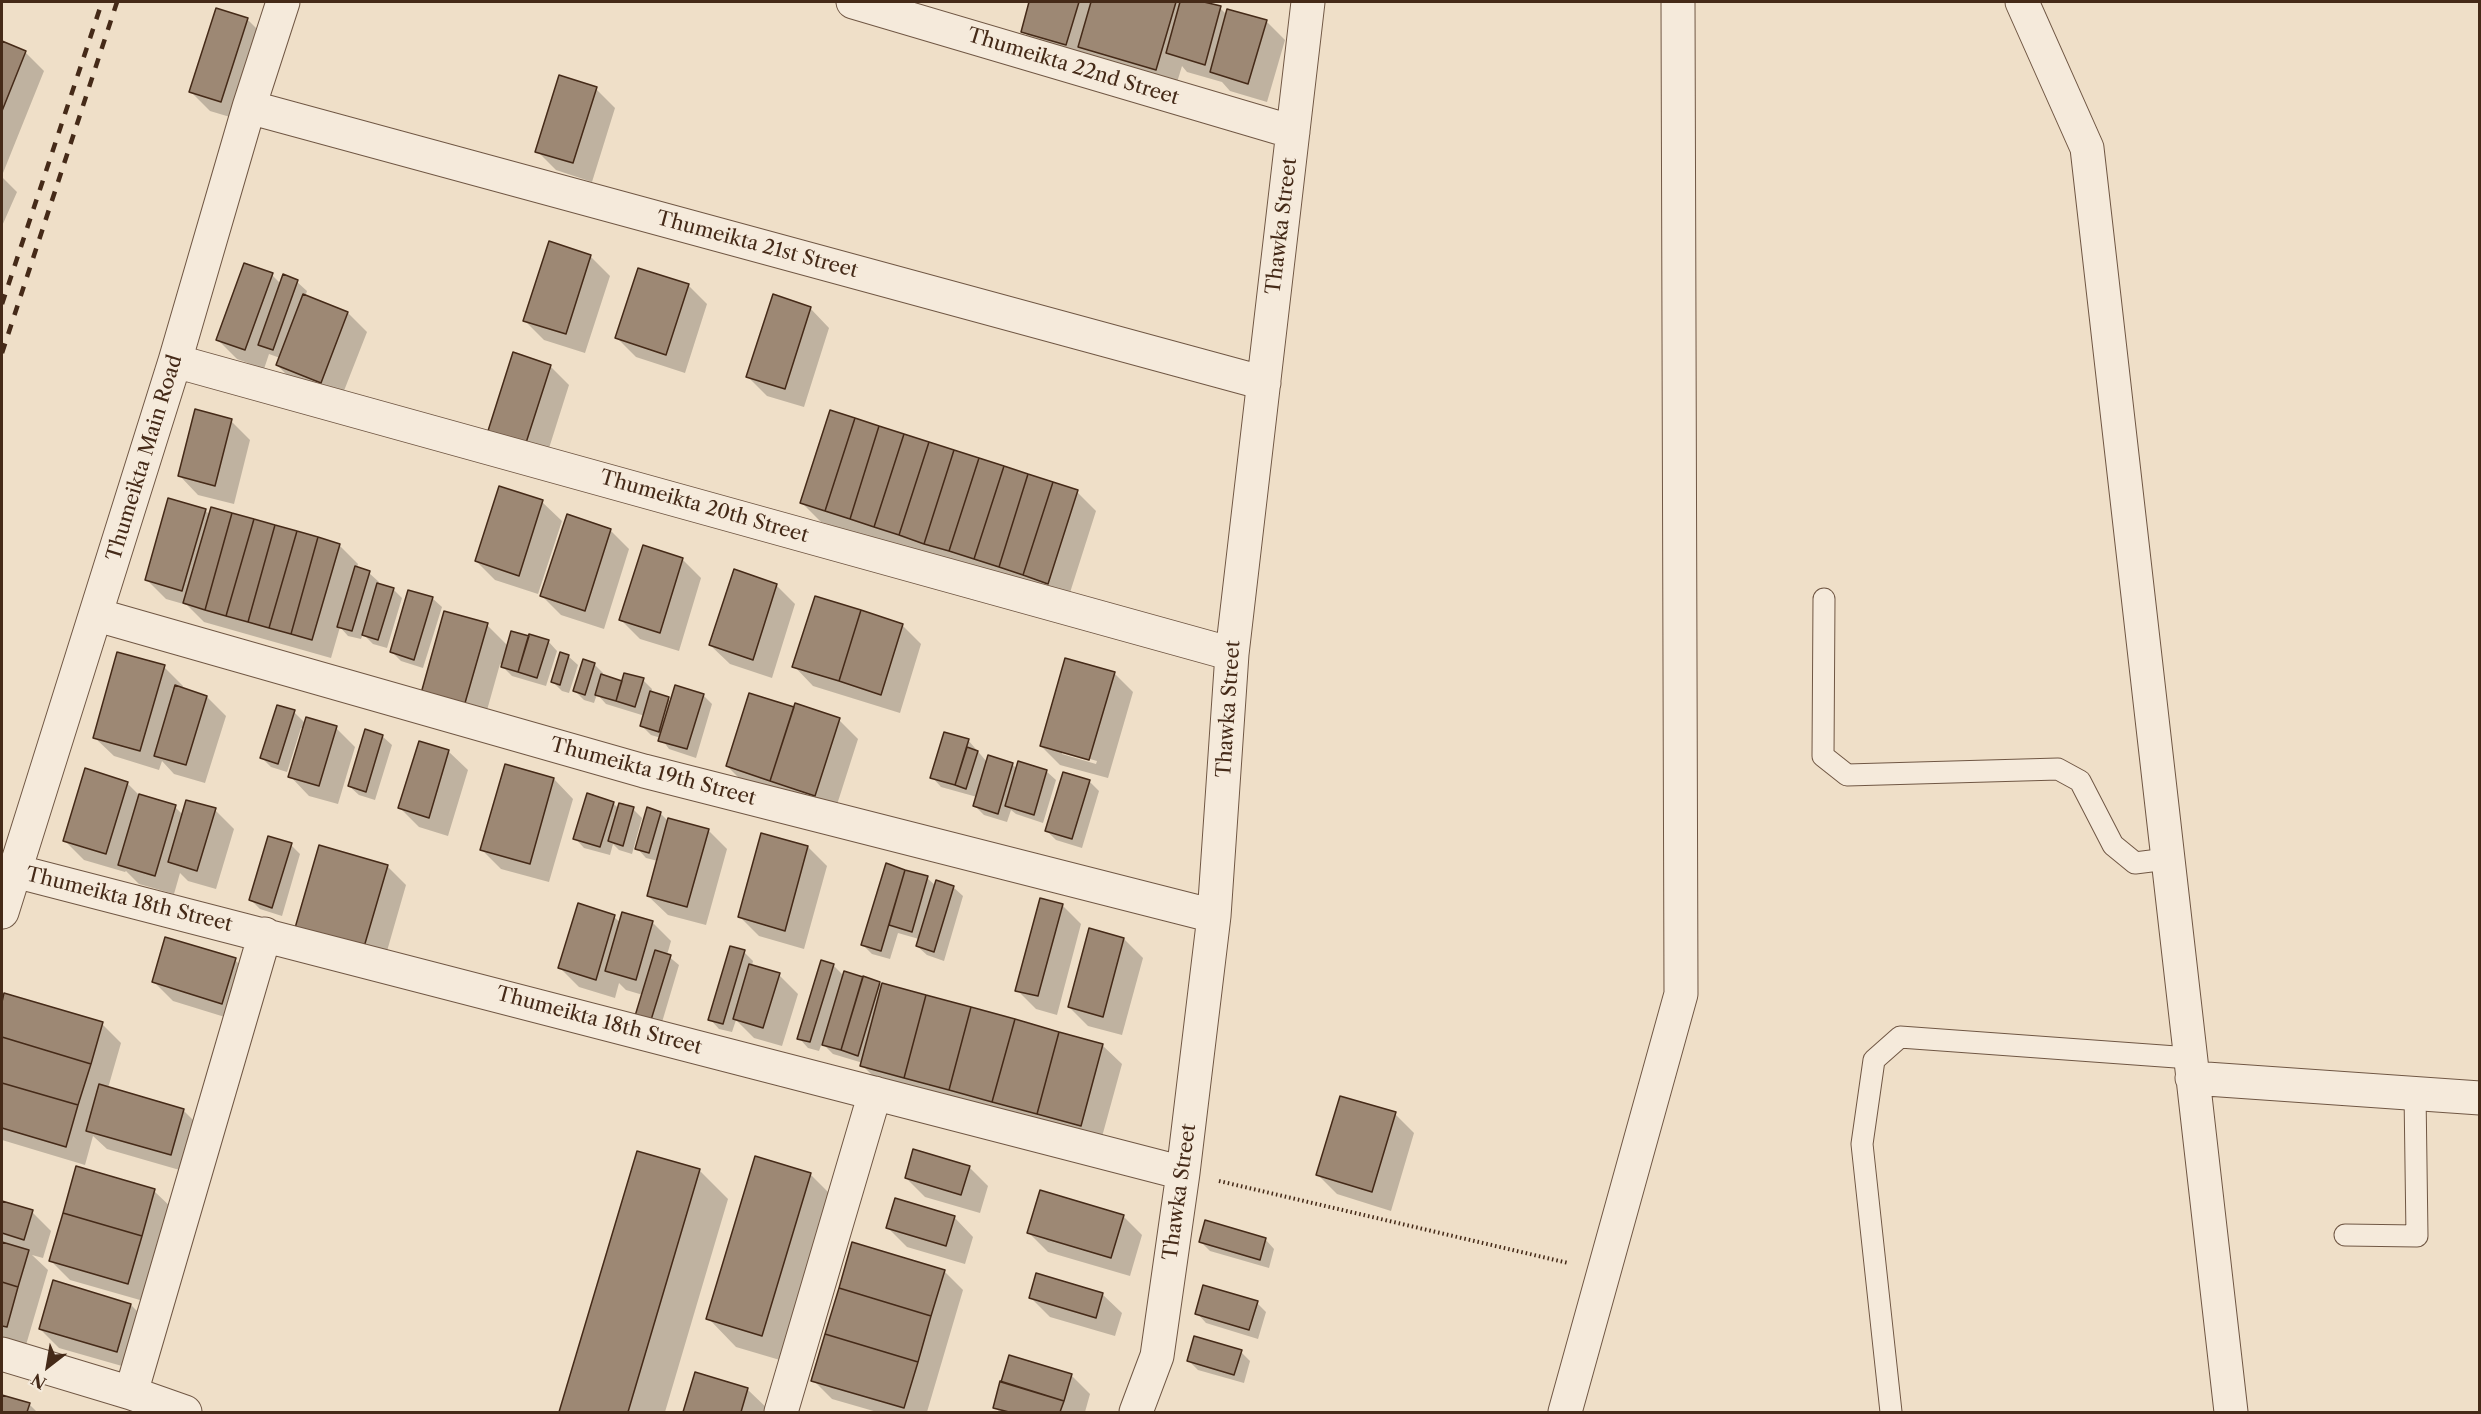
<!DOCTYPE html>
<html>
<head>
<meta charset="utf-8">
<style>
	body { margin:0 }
	#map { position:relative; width:2481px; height:1414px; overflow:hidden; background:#efdfc8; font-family:"Libre Caslon Text",serif }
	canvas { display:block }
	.frame { position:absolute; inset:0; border:3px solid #452a18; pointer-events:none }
	.north { position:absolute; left:18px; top:1336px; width:60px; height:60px; -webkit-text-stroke:4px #f5eadb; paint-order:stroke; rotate:211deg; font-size:16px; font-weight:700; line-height:24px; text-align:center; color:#452a18 }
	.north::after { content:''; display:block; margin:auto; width:21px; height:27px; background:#452a18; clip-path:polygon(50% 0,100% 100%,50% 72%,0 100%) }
</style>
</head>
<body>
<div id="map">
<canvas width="2481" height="1414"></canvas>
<div class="frame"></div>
<div class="north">N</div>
</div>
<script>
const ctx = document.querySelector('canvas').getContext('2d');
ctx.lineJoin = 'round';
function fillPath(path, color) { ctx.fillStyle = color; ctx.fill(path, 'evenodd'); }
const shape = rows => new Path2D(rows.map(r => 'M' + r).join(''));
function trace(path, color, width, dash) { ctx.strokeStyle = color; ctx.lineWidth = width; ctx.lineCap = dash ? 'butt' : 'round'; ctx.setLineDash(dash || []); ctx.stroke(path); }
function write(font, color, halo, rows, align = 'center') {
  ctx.font = font + ' "Libre Caslon Text",serif'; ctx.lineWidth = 6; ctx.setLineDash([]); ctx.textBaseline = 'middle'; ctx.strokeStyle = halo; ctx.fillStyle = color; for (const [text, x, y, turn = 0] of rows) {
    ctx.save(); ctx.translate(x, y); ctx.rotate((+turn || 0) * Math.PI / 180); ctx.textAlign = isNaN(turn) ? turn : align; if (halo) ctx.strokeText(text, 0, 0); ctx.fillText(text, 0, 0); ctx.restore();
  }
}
fillPath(shape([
	[1031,2,1178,2,1181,5,1182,2,1198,2,1220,8,1227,15,1266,21,1285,40,1267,102,1230,91,1222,82,1187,72,1182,66,1175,89,1042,50,1023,31],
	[217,10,248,20,267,39,240,120,210,111,191,92],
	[2,43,25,52,44,71,3,173],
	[596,89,615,108,592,182,556,170,537,151],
	[2,177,17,192,2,226],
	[550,243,591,257,610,276,585,353,544,340,525,321],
	[272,275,281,284,297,282,307,291,305,297,348,313,367,332,340,401,296,384,277,365,280,358,269,354,264,369,237,359,218,340],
	[688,285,707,304,685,373,636,357,617,338],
	[810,308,829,328,804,407,767,396,748,377],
	[550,366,569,385,544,464,508,453],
	[231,421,250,440,234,504,198,495,179,475],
	[1077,492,1096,511,1067,602,821,522,802,503],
	[542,502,562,521,538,594,495,580,476,561],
	[205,510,210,515,339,545,358,564,357,568,369,573,379,582,378,584,393,589,402,598,387,648,373,644,363,634,361,639,348,636,340,627,331,658,204,622,187,605,166,599,147,580],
	[610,530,629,549,604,629,561,615,542,596],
	[682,559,701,578,679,651,640,639,621,620],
	[776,585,795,604,772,678,730,664,710,645],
	[432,598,442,607,423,668,401,661,392,652],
	[487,625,508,646,548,641,557,651,546,686,512,676,500,664,482,728,441,716],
	[902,625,921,644,900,713,813,686,794,666],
	[568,656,578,665,569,693,562,691,553,682],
	[594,664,603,673,602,676,623,683,643,680,652,689,651,693,671,701,703,695,712,704,696,758,669,749,661,738,651,735,642,726,645,716,606,704,597,694,594,703,584,700,575,691],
	[164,667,183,686,182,689,207,697,226,716,205,783,174,774,162,761,159,770,114,756,94,737],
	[1114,673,1133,692,1108,778,1060,765,1041,746],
	[1062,751,1097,761,1096,764,1062,754],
	[795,709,839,720,858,739,834,814,746,785,727,766],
	[294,712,305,723,336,728,355,747,338,804,309,796,290,776,304,729,301,728,287,772,271,767,262,758],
	[382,736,392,745,375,800,359,795,349,786],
	[968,740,987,762,1012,764,1017,769,1046,771,1056,780,1043,823,1016,814,1011,810,1007,822,984,815,975,806,977,797,941,787,932,777],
	[448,751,468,770,448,836,419,827,400,808],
	[506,766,554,779,573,799,549,882,501,869,482,850],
	[1089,781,1099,791,1082,848,1056,840,1047,831],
	[127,783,140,796,175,807,183,815,215,810,234,829,216,889,188,881,180,873,174,894,139,884,126,871,125,872,84,860,65,841],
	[613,803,619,809,633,809,642,818,632,854,619,850,613,844,610,855,584,848,575,838],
	[660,813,668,821,708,830,727,849,706,925,668,915,648,896,658,861,646,858,637,848],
	[291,845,300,854,282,916,260,909,251,900],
	[808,847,827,866,804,949,759,936,740,917],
	[887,865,927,878,936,886,953,887,963,896,944,961,927,955,917,946,919,939,898,933,890,959,872,954,863,945],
	[387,866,406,885,383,965,297,927],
	[1062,905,1081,924,1057,1015,1036,1009,1017,990],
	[614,917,621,923,652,922,671,941,667,955,679,965,660,1029,646,1025,643,995,626,990,619,983,615,998,579,987,560,968],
	[1124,939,1143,958,1122,1035,1088,1026,1069,1007],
	[744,952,753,961,752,966,779,975,798,994,782,1046,754,1038,736,1020,732,1032,719,1029,710,1019],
	[235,960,254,979,241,1022,173,1001,154,982],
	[833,965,844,976,879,983,883,986,1102,1045,1122,1064,1100,1144,881,1084,862,1065,863,1063,833,1054,822,1043,819,1051,808,1048,799,1038],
	[5,995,102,1024,121,1043,108,1088,183,1110,202,1129,190,1173,107,1149,93,1136,85,1165,2,1140,2,1008],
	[1395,1114,1414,1133,1391,1211,1337,1194,1318,1175],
	[638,1152,700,1171,728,1199,665,1412,561,1412],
	[969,1167,988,1186,980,1213,925,1197,906,1178],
	[810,1174,838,1202,790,1363,736,1347,708,1318],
	[154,1191,174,1210,147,1302,70,1280,51,1261],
	[2,1202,32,1212,51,1231,43,1258,32,1255,48,1270,26,1345,2,1338],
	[1123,1216,1142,1235,1130,1276,1048,1252,1029,1233],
	[954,1217,973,1237,965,1264,907,1247,888,1228],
	[1265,1239,1274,1249,1269,1268,1210,1251,1200,1241],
	[944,1271,963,1290,927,1412,877,1412,832,1399,813,1380],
	[1102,1294,1122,1313,1115,1336,1050,1317,1031,1298],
	[1257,1303,1266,1312,1258,1339,1206,1323,1197,1313],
	[131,1305,150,1324,136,1370,59,1348,40,1329],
	[1241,1352,1250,1361,1244,1383,1198,1370,1189,1361],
	[696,1374,747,1389,771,1412,685,1412],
	[1071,1375,1090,1394,1085,1412,1000,1412,994,1407],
	[2,1396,29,1404,37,1412,2,1412]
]), '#0003');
const building = shape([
	[1029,2,1079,2,1066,45,1021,32,1029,2],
	[1091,2,1176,2,1156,70,1078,47,1091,2],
	[1180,2,1204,2,1221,6,1205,65,1166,53,1180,2],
	[216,8,248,18,221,102,189,92,216,8],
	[1227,9,1267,20,1248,84,1210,72,1227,9],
	[2,41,26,51,2,111,2,41],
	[559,75,597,87,573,163,535,152,559,75],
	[549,241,591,255,566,334,523,321,549,241],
	[244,263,273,273,245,350,216,340,244,263],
	[638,268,689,284,666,355,615,338,638,268],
	[283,274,298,280,273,350,258,345,283,274],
	[303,294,348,312,321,383,276,365,303,294],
	[773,294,811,307,785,389,746,377,773,294],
	[513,352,551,365,525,446,487,434,513,352],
	[195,409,232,419,215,486,178,476,195,409],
	[830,410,855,418,825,511,800,503,830,410],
	[855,418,879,426,850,519,825,511,855,418],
	[879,426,904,434,874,527,850,519,879,426],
	[904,434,929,442,899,535,874,527,904,434],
	[929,442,954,450,924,544,899,535,929,442],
	[954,450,979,458,949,551,924,544,954,450],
	[979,458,1004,466,974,559,949,551,979,458],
	[1004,466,1028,474,999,567,974,559,1004,466],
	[1028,474,1053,482,1023,575,999,567,1028,474],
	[1053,482,1078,490,1048,584,1023,575,1053,482],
	[499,486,543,500,519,576,475,561,499,486],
	[168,498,206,509,182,591,145,580,168,498],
	[211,507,232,513,205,610,183,603,211,507],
	[232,513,254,519,226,616,205,610,232,513],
	[567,514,611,529,585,611,540,596,567,514],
	[254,519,275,525,248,622,226,616,254,519],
	[275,525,297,531,269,628,248,622,275,525],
	[297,531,318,537,291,634,269,628,297,531],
	[318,537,340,544,312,640,291,634,318,537],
	[643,545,683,558,660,633,619,620,643,545],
	[355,566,370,571,352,631,337,627,355,566],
	[734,569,777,584,753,660,709,645,734,569],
	[377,583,394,588,378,640,362,635,377,583],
	[408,590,433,597,414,660,390,652,408,590],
	[815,596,861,610,839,681,792,667,815,596],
	[861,610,903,624,881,695,839,681,861,610],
	[444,611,488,623,463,710,420,697,444,611],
	[511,631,529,636,518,672,501,667,511,631],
	[529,634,549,640,537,678,518,672,529,634],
	[117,652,165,665,140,751,93,738,117,652],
	[560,652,569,655,560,685,551,682,560,652],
	[1065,658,1115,672,1089,760,1040,746,1065,658],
	[583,659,595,663,585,695,573,691,583,659],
	[624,673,644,678,635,707,616,701,624,673],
	[601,674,622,681,616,701,595,695,601,674],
	[175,685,207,696,186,765,154,756,175,685],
	[675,685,704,694,687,749,658,741,675,685],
	[650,691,669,697,659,732,640,726,650,691],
	[749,693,794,707,770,781,726,766,749,693],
	[795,703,840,718,815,796,770,781,795,703],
	[277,705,295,710,278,764,260,758,277,705],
	[306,717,337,726,319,786,288,777,306,717],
	[365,729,383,735,366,792,348,786,365,729],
	[944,732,969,739,955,785,930,778,944,732],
	[419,741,449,750,429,818,398,808,419,741],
	[967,747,978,751,966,789,955,785,967,747],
	[988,755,1013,763,998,814,973,806,988,755],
	[1018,761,1047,770,1034,815,1005,806,1018,761],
	[505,764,554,778,530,864,480,850,505,764],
	[85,768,128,782,106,854,63,841,85,768],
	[1063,772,1090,780,1072,839,1045,831,1063,772],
	[587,793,614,802,600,847,573,839,587,793],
	[139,794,176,805,155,876,118,865,139,794],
	[186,800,216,808,197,871,168,862,186,800],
	[619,803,634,807,623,846,608,841,619,803],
	[647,807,661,812,649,853,635,849,647,807],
	[668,818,709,829,687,907,647,896,668,818],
	[761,833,808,846,785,931,738,917,761,833],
	[268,836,292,843,272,908,249,900,268,836],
	[319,845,388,865,364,947,295,928,319,845],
	[886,863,905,870,881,951,861,945,886,863],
	[905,870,928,876,912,932,889,925,905,870],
	[936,880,954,886,934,952,916,946,936,880],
	[1040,898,1063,904,1038,996,1015,991,1040,898],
	[578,903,615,915,596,980,558,968,578,903],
	[622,912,653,921,636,980,605,971,622,912],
	[1089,928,1124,938,1103,1017,1068,1007,1089,928],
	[165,937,236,958,222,1004,152,982,165,937],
	[730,946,745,950,723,1024,708,1020,730,946],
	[655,950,671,955,651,1020,635,1016,655,950],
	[821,960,834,964,810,1042,797,1039,821,960],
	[749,964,780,973,763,1028,733,1019,749,964],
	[844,971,863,977,841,1050,822,1045,844,971],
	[863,976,880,982,858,1056,841,1050,863,976],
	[882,983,926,995,904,1078,860,1066,882,983],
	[4,993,103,1022,91,1064,2,1037,2,1002,4,993],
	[926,995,971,1007,949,1090,904,1078,926,995],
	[971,1007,1015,1019,992,1102,949,1090,971,1007],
	[1015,1019,1059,1032,1037,1114,992,1102,1015,1019],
	[1059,1032,1103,1044,1081,1126,1037,1114,1059,1032],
	[2,1037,91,1064,78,1105,2,1083,2,1037],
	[2,1083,78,1105,66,1147,2,1128,2,1083],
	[99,1084,184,1109,171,1155,86,1131,99,1084],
	[1340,1096,1396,1112,1372,1192,1316,1175,1340,1096],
	[913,1149,970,1166,961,1195,905,1178,913,1149],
	[637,1151,700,1169,628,1412,559,1412,637,1151],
	[755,1156,811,1173,762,1336,706,1319,755,1156],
	[76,1166,155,1189,142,1236,63,1213,76,1166],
	[1040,1190,1124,1215,1111,1258,1027,1233,1040,1190],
	[895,1198,955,1216,946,1246,886,1228,895,1198],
	[2,1201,33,1210,24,1240,2,1233,2,1201],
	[63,1213,142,1236,128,1284,49,1261,63,1213],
	[1205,1220,1266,1238,1260,1260,1199,1242,1205,1220],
	[2,1242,29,1250,18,1287,2,1282,2,1242],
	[852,1242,945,1270,931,1316,839,1288,852,1242],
	[1036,1273,1103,1293,1096,1318,1029,1298,1036,1273],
	[53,1280,131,1304,117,1352,39,1329,53,1280],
	[2,1282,18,1287,7,1327,2,1326,2,1282],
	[1203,1285,1258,1301,1249,1330,1195,1314,1203,1285],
	[839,1288,931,1316,918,1362,825,1334,839,1288],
	[825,1334,918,1362,904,1408,811,1381,825,1334],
	[1194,1336,1242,1350,1234,1375,1187,1361,1194,1336],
	[1009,1355,1072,1374,1064,1401,1001,1382,1009,1355],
	[695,1372,748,1388,741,1412,683,1412,695,1372],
	[1000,1381,1064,1401,1060,1412,1009,1412,993,1408,1000,1381],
	[2,1395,30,1403,27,1412,2,1412,2,1395]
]);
fillPath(building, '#9d8874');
trace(building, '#452a18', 1.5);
const service = shape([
	[1824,599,1823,756,1847,775,2058,769,2080,781,2113,845,2135,863,2167,859],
	[2345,1235,2417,1236,2415,1093],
	[1891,1412,1862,1144,1874,1060,1900,1037,2190,1058]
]);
const minor = shape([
	[853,2,1293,132],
	[2022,2,2087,148,2231,1412],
	[249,107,1264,383],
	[175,361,1232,654],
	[97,615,644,771,1214,916],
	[15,871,1183,1173],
	[2,912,175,361,249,107,283,2],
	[2192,1078,2480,1098],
	[2,1354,131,1393,185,1412],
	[131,1393,265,934],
	[781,1412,875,1093],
	[1136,1412,1157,1356,1183,1173,1214,916,1232,654,1308,2],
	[1565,1412,1681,994,1678,2]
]);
trace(service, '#705744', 23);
trace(minor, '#705744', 35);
trace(shape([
	[1219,1181,1568,1263]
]), '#452a18', 4, [1.5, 3]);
trace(service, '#f5eadb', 21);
trace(minor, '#f5eadb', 33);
trace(shape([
	[2,304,102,2],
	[2,353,117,2]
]), '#452a18', 4.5, [10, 10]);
write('20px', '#452a18', '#f5eadb', [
	["Thumeikta 22nd Street",1073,67,17],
	["Thawka Street",1282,226,-83],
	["Thumeikta 21st Street",757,245,15],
	["Thumeikta Main Road",145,458,-73],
	["Thumeikta 20th Street",704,507,16],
	["Thawka Street",1229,709,-86],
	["Thumeikta 19th Street",653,772,15],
	["Thumeikta 18th Street",129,900,14],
	["Thumeikta 18th Street",599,1021,15],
	["Thawka Street",1180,1192,-82]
]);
</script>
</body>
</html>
